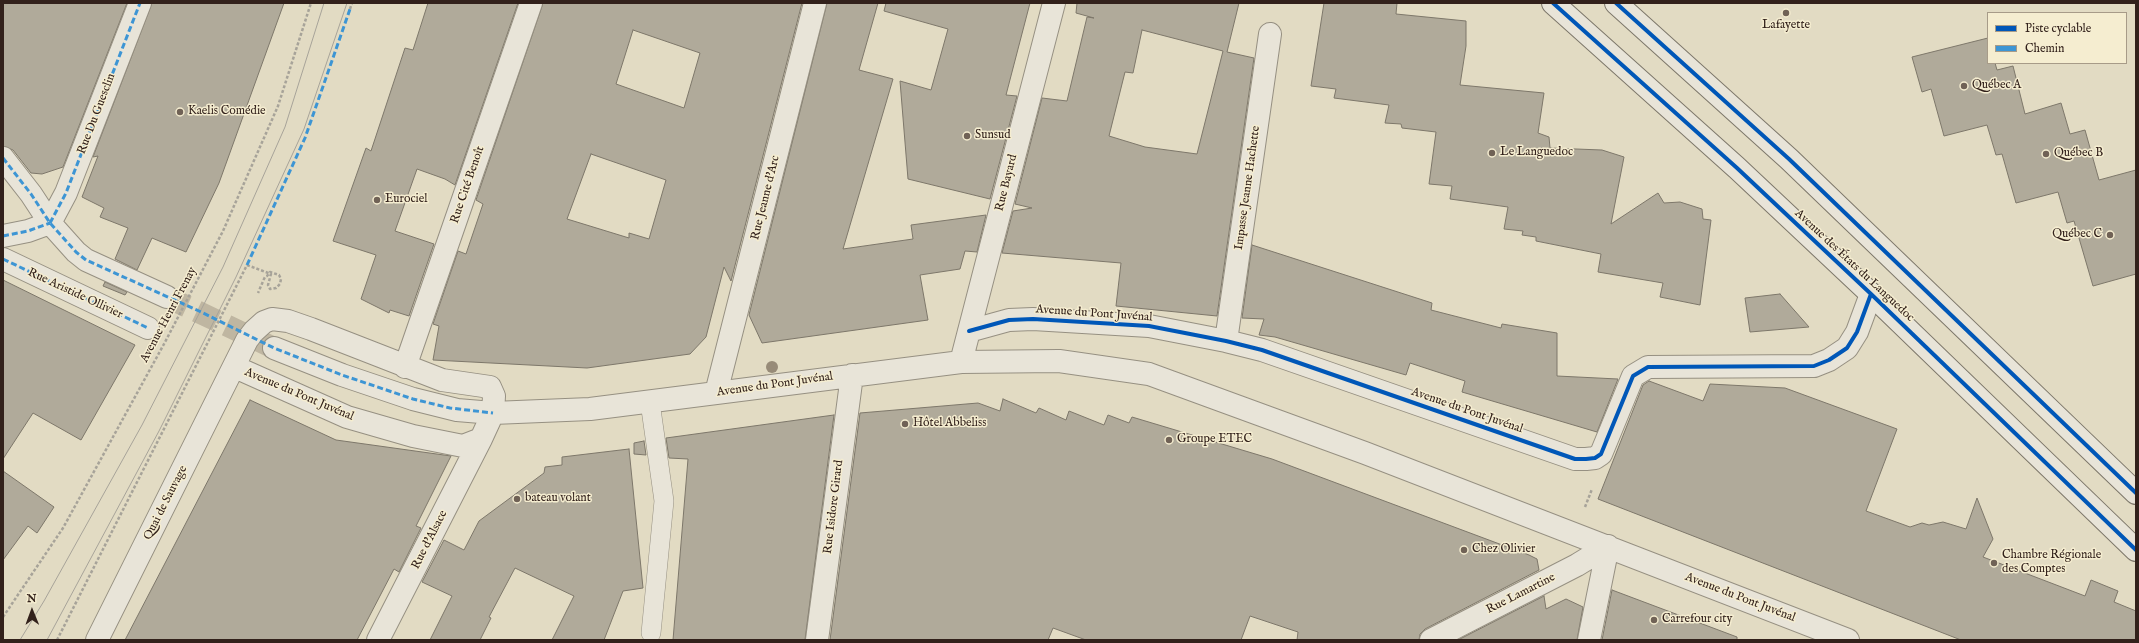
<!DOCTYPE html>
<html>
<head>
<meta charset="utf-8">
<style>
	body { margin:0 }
	#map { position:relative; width:2139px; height:643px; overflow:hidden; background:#e2dbc3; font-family:"IM FELL English",serif }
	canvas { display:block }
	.frame { position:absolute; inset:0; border:4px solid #32211b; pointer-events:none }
	.legend { position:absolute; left:1987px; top:12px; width:140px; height:52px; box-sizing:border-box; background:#f5edd0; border:1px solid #a79b88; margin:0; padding:5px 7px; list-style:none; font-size:12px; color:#32211b }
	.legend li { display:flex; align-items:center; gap:8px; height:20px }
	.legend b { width:20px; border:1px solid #a79b88 }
	.north { position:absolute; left:12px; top:591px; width:40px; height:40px; -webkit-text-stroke:3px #f5edd0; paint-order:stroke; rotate:359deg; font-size:11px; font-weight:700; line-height:16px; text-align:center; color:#32211b }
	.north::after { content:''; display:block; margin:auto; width:14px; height:18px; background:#32211b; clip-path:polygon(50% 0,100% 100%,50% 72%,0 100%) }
</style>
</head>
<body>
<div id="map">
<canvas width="2139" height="643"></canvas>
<div class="frame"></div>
<ul class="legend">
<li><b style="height:5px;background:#0057b8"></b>Piste cyclable</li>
<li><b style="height:5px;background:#3d95d4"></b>Chemin</li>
</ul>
<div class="north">N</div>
</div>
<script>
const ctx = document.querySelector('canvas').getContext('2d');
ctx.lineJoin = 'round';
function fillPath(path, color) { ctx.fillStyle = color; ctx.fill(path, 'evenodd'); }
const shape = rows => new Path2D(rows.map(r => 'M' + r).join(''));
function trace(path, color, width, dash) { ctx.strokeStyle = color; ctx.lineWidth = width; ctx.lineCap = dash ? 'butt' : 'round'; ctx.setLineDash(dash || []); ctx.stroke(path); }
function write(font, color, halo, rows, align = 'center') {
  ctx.font = font + ' "IM FELL English",serif'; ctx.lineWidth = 3; ctx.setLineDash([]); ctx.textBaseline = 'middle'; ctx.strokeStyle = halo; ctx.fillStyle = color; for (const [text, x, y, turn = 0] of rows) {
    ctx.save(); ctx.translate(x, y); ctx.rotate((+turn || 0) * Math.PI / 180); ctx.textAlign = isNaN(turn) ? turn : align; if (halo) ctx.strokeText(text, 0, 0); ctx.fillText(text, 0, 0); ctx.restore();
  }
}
const building = shape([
	[3,3,127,3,63,167,42,174,31,173,13,150,3,146,3,3],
	[152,3,284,3,219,183,186,252,152,238,137,270,115,259,128,228,100,217,104,208,82,197,98,156,93,157,152,3],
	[428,3,518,3,455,185,445,179,417,169,395,231,434,244,409,316,390,310,389,313,361,299,376,255,333,241,366,148,371,151,405,48,413,50,428,3],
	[543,3,802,3,731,281,724,267,706,337,690,354,587,368,433,360,439,326,433,324,458,251,466,254,483,204,476,200,543,3],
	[633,30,700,53,684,108,616,84,633,30],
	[591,154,666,180,649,239,629,233,629,238,567,219,591,154],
	[827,3,878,3,859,70,893,79,843,249,913,239,911,225,986,215,977,252,965,251,960,269,920,275,928,320,762,343,749,315,827,3],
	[886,3,1030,3,1006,95,1017,96,990,199,908,179,900,81,931,90,948,29,884,11,886,3],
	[1077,3,1239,3,1227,52,1254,58,1217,316,1116,306,1121,263,1002,253,1013,211,1032,208,1015,204,1042,98,1067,101,1087,17,1094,18,1076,13,1077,3],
	[1142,30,1223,51,1197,154,1145,147,1109,136,1125,72,1133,73,1142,30],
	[1324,3,1397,3,1396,14,1466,21,1466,46,1460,85,1544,93,1538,133,1549,137,1550,148,1602,150,1624,157,1611,224,1658,193,1664,203,1680,202,1702,209,1703,219,1711,220,1700,305,1660,297,1663,283,1598,272,1601,254,1536,241,1536,237,1522,235,1523,231,1504,229,1508,207,1450,199,1452,186,1429,184,1436,132,1402,128,1401,124,1385,123,1389,105,1334,98,1336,89,1311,86,1324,3],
	[1988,38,1988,63,1995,63,1997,70,2013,66,2025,114,2061,103,2070,134,2085,130,2099,180,2136,170,2136,274,2093,286,2074,221,2067,223,2058,192,2016,203,2002,154,1996,155,1987,125,1944,136,1931,89,1922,92,1912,57,1988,38],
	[1252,245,1432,303,1431,310,1501,328,1502,324,1557,333,1557,376,1618,379,1597,432,1462,392,1465,381,1410,363,1406,375,1275,337,1259,335,1264,319,1242,318,1252,245],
	[3,280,135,345,81,440,33,413,3,459,3,280],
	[105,282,127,292,125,295,103,286,105,282],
	[1780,294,1809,327,1750,332,1745,298,1780,294],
	[1649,381,1703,401,1710,384,1785,388,1897,429,1866,511,1910,527,1922,523,1929,525,1943,522,1966,529,1977,498,1993,539,1983,557,2085,596,2091,580,2118,591,2114,602,2136,611,2136,640,1961,640,1598,499,1643,385,1649,381],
	[1003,399,1036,413,1039,408,1066,420,1069,411,1104,425,1108,415,1129,423,1132,417,1272,459,1529,555,1537,559,1539,570,1425,629,1420,634,1419,640,1297,640,1298,632,1250,616,1241,640,1086,640,1053,628,1048,640,830,640,860,413,978,403,1000,411,1003,399],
	[250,400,336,440,451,456,416,526,421,528,399,572,394,569,357,640,125,640,250,400],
	[834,415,805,640,673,640,688,459,669,458,666,438,834,415],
	[644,441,646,455,634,454,634,443,644,441],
	[629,449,643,588,623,591,604,640,552,640,574,596,515,568,489,617,491,618,480,640,430,640,452,596,422,582,444,540,464,550,479,521,544,473,545,467,562,465,562,457,629,449],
	[3,471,54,507,37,533,28,526,3,560,3,471],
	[1612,590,1737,637,1737,640,1602,640,1612,590],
	[1544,596,1546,609,1566,599,1583,607,1577,640,1458,640,1544,596]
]);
fillPath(building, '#b0aa9a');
trace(building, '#7d776a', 1);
trace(shape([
	[167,297,274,348]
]), '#bfb6a1', 22, [22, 11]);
const service = shape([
	[650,402,664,501,651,633]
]);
const pedestrian = shape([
	[3,158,31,194,50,223,76,252,86,260,167,297],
	[50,223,66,193,140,3],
	[3,236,28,231,50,223],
	[3,259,148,328],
	[274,348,342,375,413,399,457,410,493,413]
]);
const minor = shape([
	[969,331,1009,320,1033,319,1149,326,1226,341,1262,350,1575,459,1586,459,1595,458,1601,454,1633,376,1648,367,1814,366,1829,360,1847,348,1857,332,1871,294],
	[1226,341,1270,34],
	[961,362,1054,3],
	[235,367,347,417,413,436,463,446,481,439],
	[405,367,531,3],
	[716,393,815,3],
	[493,413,590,409,961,362,1059,361,1149,374,1365,453,1848,640],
	[97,640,247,340,254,331,264,322,272,319,288,321,311,329,442,380,490,387,494,396,493,413,481,439,378,640],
	[817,640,852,375],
	[1431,640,1577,565,1608,546],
	[1589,640,1608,546]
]);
const secondary = shape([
	[1553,3,1737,168,1871,294,2136,550],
	[1616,3,1789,159,2136,493]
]);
trace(service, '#969082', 20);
trace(pedestrian, '#969082', 24);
trace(minor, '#969082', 24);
trace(secondary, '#7d776a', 24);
trace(shape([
	[350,9,352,3],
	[247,265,271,274,268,285,270,289,276,288,280,284,281,279,279,275,270,272,267,276,265,277,264,279,258,293],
	[1585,507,1592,489]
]), '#a7a399', 2.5, [3, 2]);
trace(service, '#e8e4d8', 19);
trace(pedestrian, '#e8e4d8', 22);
trace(minor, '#e8e4d8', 22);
trace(secondary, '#e8e4d8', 22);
trace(shape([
	[20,640,44,601,142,425,223,267,285,127,324,3],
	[47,640,159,431,236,277,304,129,347,3]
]), '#a7a399', 1);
trace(shape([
	[3,617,63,528,164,344,223,231,278,106,311,3],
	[57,640,247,265]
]), '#a7a399', 2.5, [3, 2]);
trace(shape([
	[3,158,31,194,50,223,76,252,86,260,199,311,274,348,342,375,413,399,450,408,493,413],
	[50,223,66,193,140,3],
	[3,236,28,231,50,223],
	[3,259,148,328],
	[247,265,305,138,350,9]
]), '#3d95d4', 3, [6, 3]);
trace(shape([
	[1553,3,1737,168,1871,294,2136,550],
	[1616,3,1789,159,2136,493],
	[969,331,1009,320,1033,319,1149,326,1226,341,1262,350,1575,459,1586,459,1595,458,1601,454,1633,376,1648,367,1814,366,1829,360,1847,348,1857,332,1871,294]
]), '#0057b8', 4);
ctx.fillStyle = '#978b78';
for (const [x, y] of [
	[772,367]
]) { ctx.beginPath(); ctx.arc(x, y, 6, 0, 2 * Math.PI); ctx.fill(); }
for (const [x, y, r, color] of [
	[1786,13,4,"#706256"],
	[1964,86,4,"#706256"],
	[180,112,4,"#706256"],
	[967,136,4,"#706256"],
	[1492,153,4,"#706256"],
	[2046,154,4,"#706256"],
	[377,200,4,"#706256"],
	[2110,235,4,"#706256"],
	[905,424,4,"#706256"],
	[1169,440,4,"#706256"],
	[517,499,4,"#706256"],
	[1464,550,4,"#706256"],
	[1994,563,4,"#706256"],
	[1654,620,4,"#706256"]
]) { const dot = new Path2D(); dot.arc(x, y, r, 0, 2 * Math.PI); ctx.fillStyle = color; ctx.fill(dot); trace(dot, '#f5edd0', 1.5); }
write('12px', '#32211b', '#f5edd0', [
	["Lafayette",1786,26,"center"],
	["Québec A",1972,86],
	["Kaelis Comédie",188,112],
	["Sunsud",975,136],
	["Le Languedoc",1500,153],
	["Québec B",2054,154],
	["Eurociel",385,200],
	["Québec C",2102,235,"right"],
	["Hôtel Abbeliss",913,424],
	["Groupe ETEC",1177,440],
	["bateau volant",525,499],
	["Chez Olivier",1472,550],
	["Chambre Régionale",2002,556],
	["des Comptes",2002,570],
	["Carrefour city",1662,620]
], 'left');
write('12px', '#32211b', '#f5edd0', [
	["Rue Du Guesclin",97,114,-69],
	["Rue Bayard",1007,183,-76],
	["Rue Cité Benoît",468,185,-71],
	["Impasse Jeanne Hachette",1248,188,-82],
	["Rue Jeanne d'Arc",766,198,-76],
	["Avenue des États du Languedoc",1854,266,43],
	["Rue Aristide Ollivier",75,294,25],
	["Avenue du Pont Juvénal",1094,314,4],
	["Avenue Henri Frenay",169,315,-62],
	["Avenue du Pont Juvénal",775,385,-8],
	["Avenue du Pont Juvénal",299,395,23],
	["Avenue du Pont Juvénal",1467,411,19],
	["Quai de Sauvage",166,503,-63],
	["Rue Isidore Girard",834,507,-83],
	["Rue d'Alsace",430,540,-63],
	["Rue Lamartine",1521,594,-27],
	["Avenue du Pont Juvénal",1740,598,21]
]);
</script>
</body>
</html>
